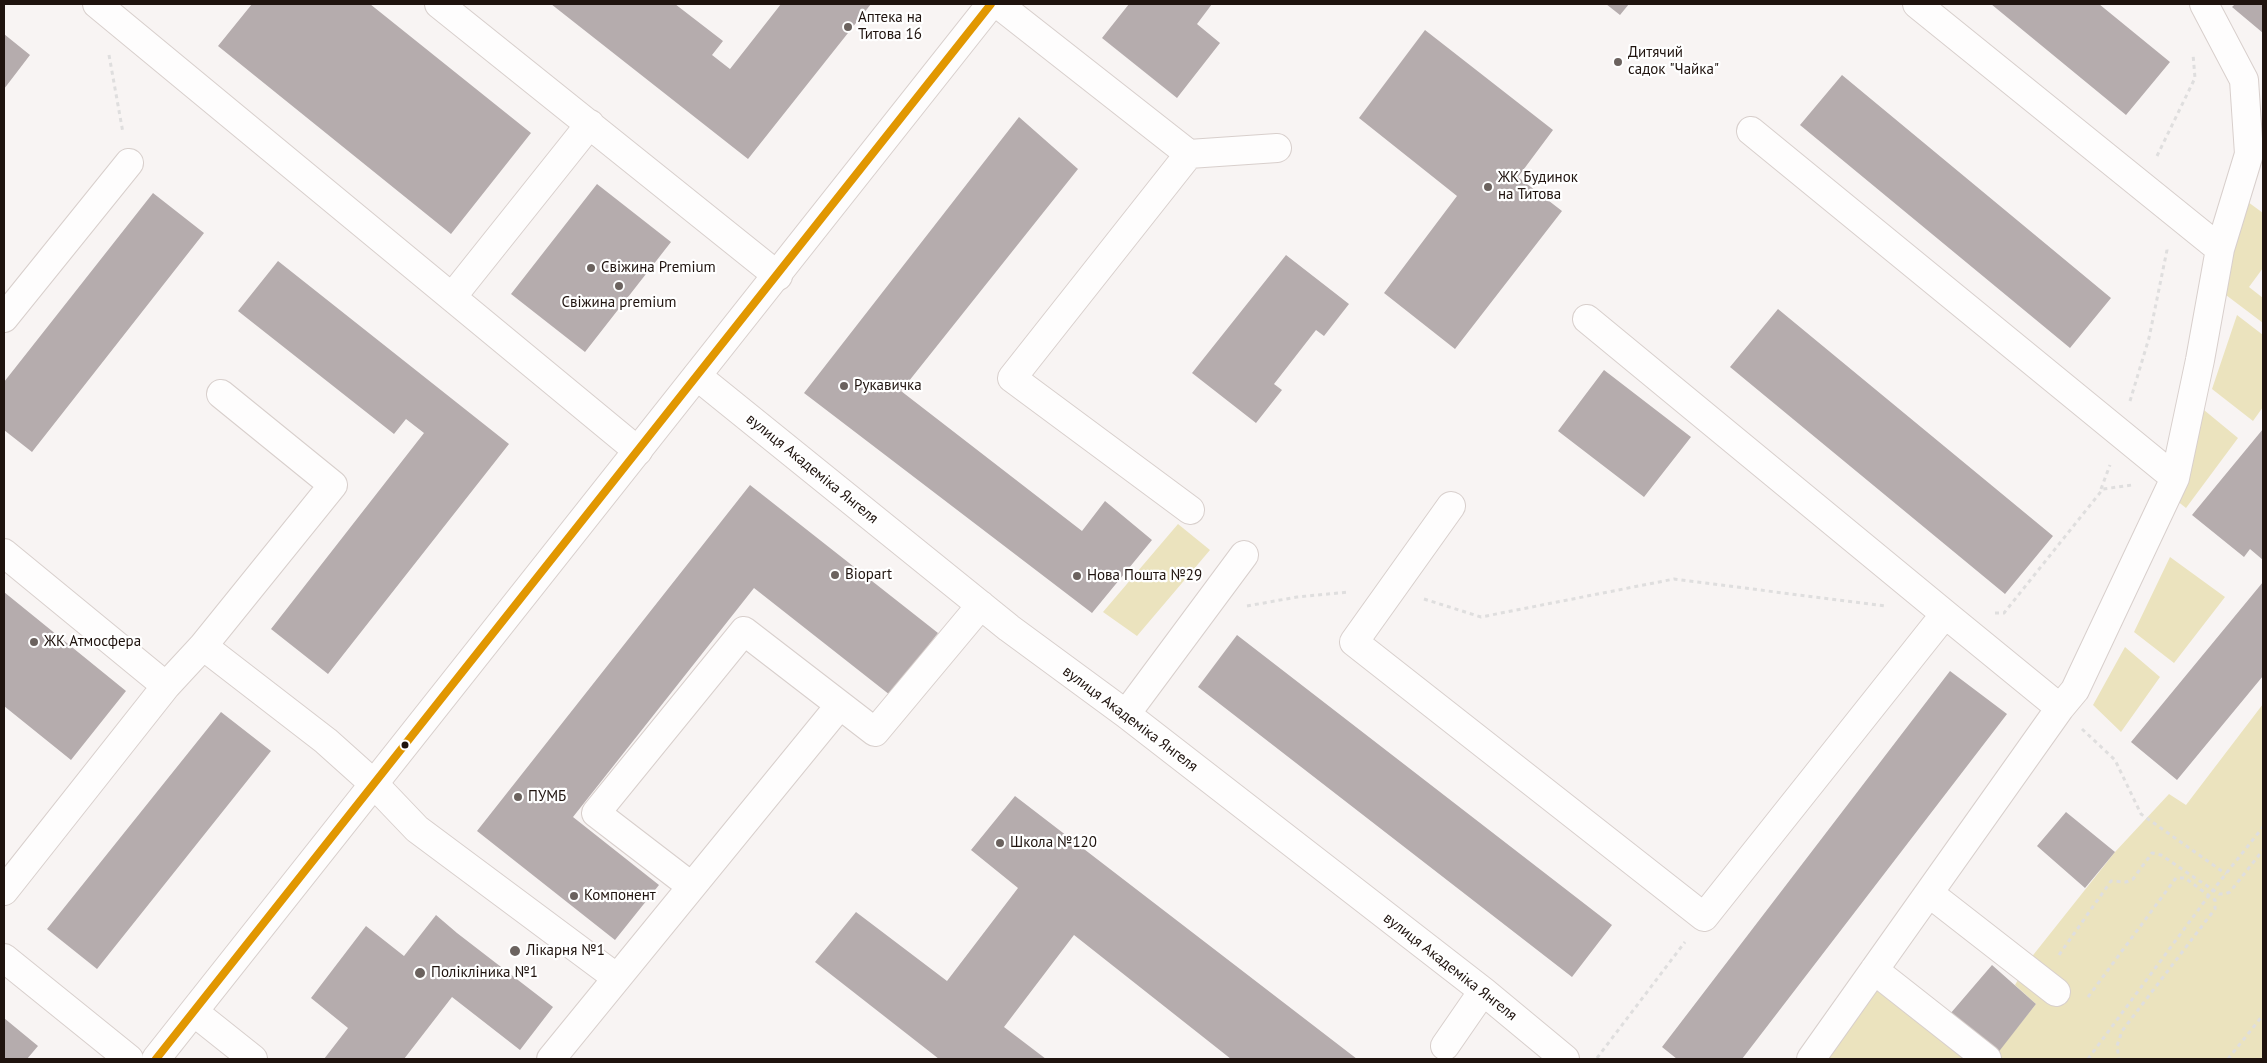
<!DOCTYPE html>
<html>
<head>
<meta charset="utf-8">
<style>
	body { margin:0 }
	#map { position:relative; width:2267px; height:1063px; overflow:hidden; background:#f8f4f3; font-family:"PT Sans",sans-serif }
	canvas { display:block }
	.frame { position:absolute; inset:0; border:5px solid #1f130e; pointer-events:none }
</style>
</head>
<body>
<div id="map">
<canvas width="2267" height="1063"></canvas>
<div class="frame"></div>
</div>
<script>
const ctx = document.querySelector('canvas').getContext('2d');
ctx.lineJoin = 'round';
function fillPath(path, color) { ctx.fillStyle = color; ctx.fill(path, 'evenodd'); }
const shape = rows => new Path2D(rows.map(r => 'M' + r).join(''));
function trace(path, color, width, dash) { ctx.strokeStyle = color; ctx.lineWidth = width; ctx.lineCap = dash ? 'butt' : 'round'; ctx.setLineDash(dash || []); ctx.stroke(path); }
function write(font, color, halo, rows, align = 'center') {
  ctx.font = font + ' "PT Sans",sans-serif'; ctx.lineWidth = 4.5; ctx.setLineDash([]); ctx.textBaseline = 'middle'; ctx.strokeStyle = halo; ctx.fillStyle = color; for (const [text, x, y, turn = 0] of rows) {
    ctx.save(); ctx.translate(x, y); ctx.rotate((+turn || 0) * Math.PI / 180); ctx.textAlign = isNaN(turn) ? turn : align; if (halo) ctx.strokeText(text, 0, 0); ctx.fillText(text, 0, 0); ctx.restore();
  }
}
fillPath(shape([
	[2248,202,2263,213,2263,268,2249,287,2263,298,2263,323,2222,292],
	[2237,315,2263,335,2263,407,2253,421,2212,389],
	[2204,410,2238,438,2186,508,2176,500],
	[1178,524,1210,550,1137,636,1103,612],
	[2170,557,2225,597,2174,663,2134,632],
	[2125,647,2160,677,2121,732,2093,705],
	[2263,704,2263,1059,1824,1059,1882,976,1997,1053,2036,1004,2015,985,2030,959,2115,852,2169,794,2186,805]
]), '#ebe3be');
fillPath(shape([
	[252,4,370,4,531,133,451,234,218,46],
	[551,4,675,4,723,41,712,55,730,69,781,4,871,4,748,159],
	[1129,4,1212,4,1197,24,1220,43,1177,98,1102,38],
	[1606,4,1629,4,1620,15],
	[1991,4,2099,4,2170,62,2126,115],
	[2235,4,2263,4,2263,33,2232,7],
	[1425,30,1553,130,1518,177,1562,211,1455,349,1384,293,1457,196,1359,118],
	[4,34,30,55,4,89],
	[1842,75,2111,298,2070,348,1800,125],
	[1019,117,1078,169,901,391,1082,531,1105,501,1152,540,1092,613,804,393],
	[597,184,671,242,585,352,511,294],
	[153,193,204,233,32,452,4,430,4,382],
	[1286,255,1349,304,1324,336,1316,330,1274,384,1282,390,1256,423,1192,373],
	[278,261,509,444,328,674,271,629,424,433,406,419,394,434,238,311],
	[1778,309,2053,536,2005,594,1730,367],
	[1604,370,1691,437,1644,497,1558,431],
	[2263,429,2263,560,2250,549,2244,557,2192,515],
	[750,485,938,633,890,695,754,588,573,817,659,885,615,940,477,831],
	[2263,582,2263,676,2177,780,2131,742],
	[4,592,126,691,71,760,4,706],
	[1237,635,1612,925,1572,977,1198,687],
	[1950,671,2007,714,1742,1059,1677,1059,1662,1047],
	[221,712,271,751,97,969,47,929],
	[1015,796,1357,1059,1231,1059,1074,935,1004,1027,1046,1059,939,1059,815,962,856,912,947,981,1018,888,971,850],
	[2066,812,2115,852,2085,888,2037,846],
	[436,915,457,933,553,1007,520,1050,452,997,404,1059,324,1059,348,1028,311,998,366,926,404,956],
	[1992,965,2036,1004,1997,1054,1950,1014],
	[4,1018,38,1046,27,1059,4,1059]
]), '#b5acad');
const minor = shape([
	[97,4,638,451],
	[439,4,778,276],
	[998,4,1189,154,1277,148],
	[1917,4,2220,249],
	[1751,131,2175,478],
	[1189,154,1012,378,1190,510],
	[452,297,590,124],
	[4,318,129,163],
	[697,376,1009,628,1126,714,1483,991,1565,1059],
	[1451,506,1354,642,1704,917,1945,614,1587,319],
	[4,553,166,686],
	[1945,614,2060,708],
	[203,646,326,741,374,784,417,829,617,978],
	[1126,714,1244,555],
	[691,886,596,813,744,631,875,732,981,605],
	[4,891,166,686,203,646,333,485,221,394],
	[1929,893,2056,992],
	[4,958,129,1059],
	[1874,970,1987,1059],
	[194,1012,253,1059],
	[1445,1046,1483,991],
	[551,1059,840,705],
	[1811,1059,2060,708,2075,690,2175,478,2200,360,2220,249,2249,154,2244,80,2204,4]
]);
const major = shape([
	[156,1059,991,4]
]);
trace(minor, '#d8cfcc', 30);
trace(major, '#d8cfcc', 30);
trace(shape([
	[109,55,123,133],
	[2157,156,2195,78,2193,54],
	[2130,401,2149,338,2167,250,2166,247],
	[2101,489,2110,465],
	[1424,599,1481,617,1674,579,1885,606],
	[1247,606,1297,597,1349,592],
	[1995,613,2004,613,2103,489,2132,485],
	[2082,729,2115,760,2141,814,2226,874],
	[2059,955,2111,881,2126,882,2133,879,2152,853,2161,855,2219,894,2225,894,2230,892,2263,850],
	[2088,997,2176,878,2185,878,2215,900,2215,909,2122,1031,2117,1046,2119,1059],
	[1597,1058,1685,942],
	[2088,1059,2213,890,2263,827],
	[2228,1059,2263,1015]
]), '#dfdede', 3, [4, 4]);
trace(minor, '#fefdfd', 28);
trace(major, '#fefdfd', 28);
trace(shape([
	[156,1059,991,4]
]), '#e19701', 8);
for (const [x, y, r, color] of [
	[848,27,5,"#6b625e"],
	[1618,62,5,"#6b625e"],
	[1488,187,5,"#6b625e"],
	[591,268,5,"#6b625e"],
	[619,286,5,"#6b625e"],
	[844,386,5,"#6b625e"],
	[835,575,5,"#6b625e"],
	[1077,576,5,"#6b625e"],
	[34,642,5,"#6b625e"],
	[405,745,4.5,"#1f130e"],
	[518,797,5,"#6b625e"],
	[1000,843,5,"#6b625e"],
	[574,896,5,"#6b625e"],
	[515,951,6,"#6b625e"],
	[420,973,6,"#6b625e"]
]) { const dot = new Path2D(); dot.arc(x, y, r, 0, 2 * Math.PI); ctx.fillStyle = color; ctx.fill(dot); trace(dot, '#fff', 2); }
write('15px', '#1f130e', '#fff', [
	["Аптека на",858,18],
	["Титова 16",858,35],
	["Дитячий",1628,53],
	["садок \"Чайка\"",1628,70],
	["ЖК Будинок",1498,178],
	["на Титова",1498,195],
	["Свіжина Premium",601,268],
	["Свіжина premium",619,303,"center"],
	["Рукавичка",854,386],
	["Biopart",845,575],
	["Нова Пошта №29",1087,576],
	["ЖК Атмосфера",44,642],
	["ПУМБ",528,797],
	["Школа №120",1010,843],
	["Компонент",584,896],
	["Лікарня №1",526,951],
	["Полікліника №1",431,973]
], 'left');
write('15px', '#1f130e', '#fff', [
	["вулиця Академіка Янгеля",812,469,39],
	["вулиця Академіка Янгеля",1130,719,37],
	["вулиця Академіка Янгеля",1450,967,38]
]);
</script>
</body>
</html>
